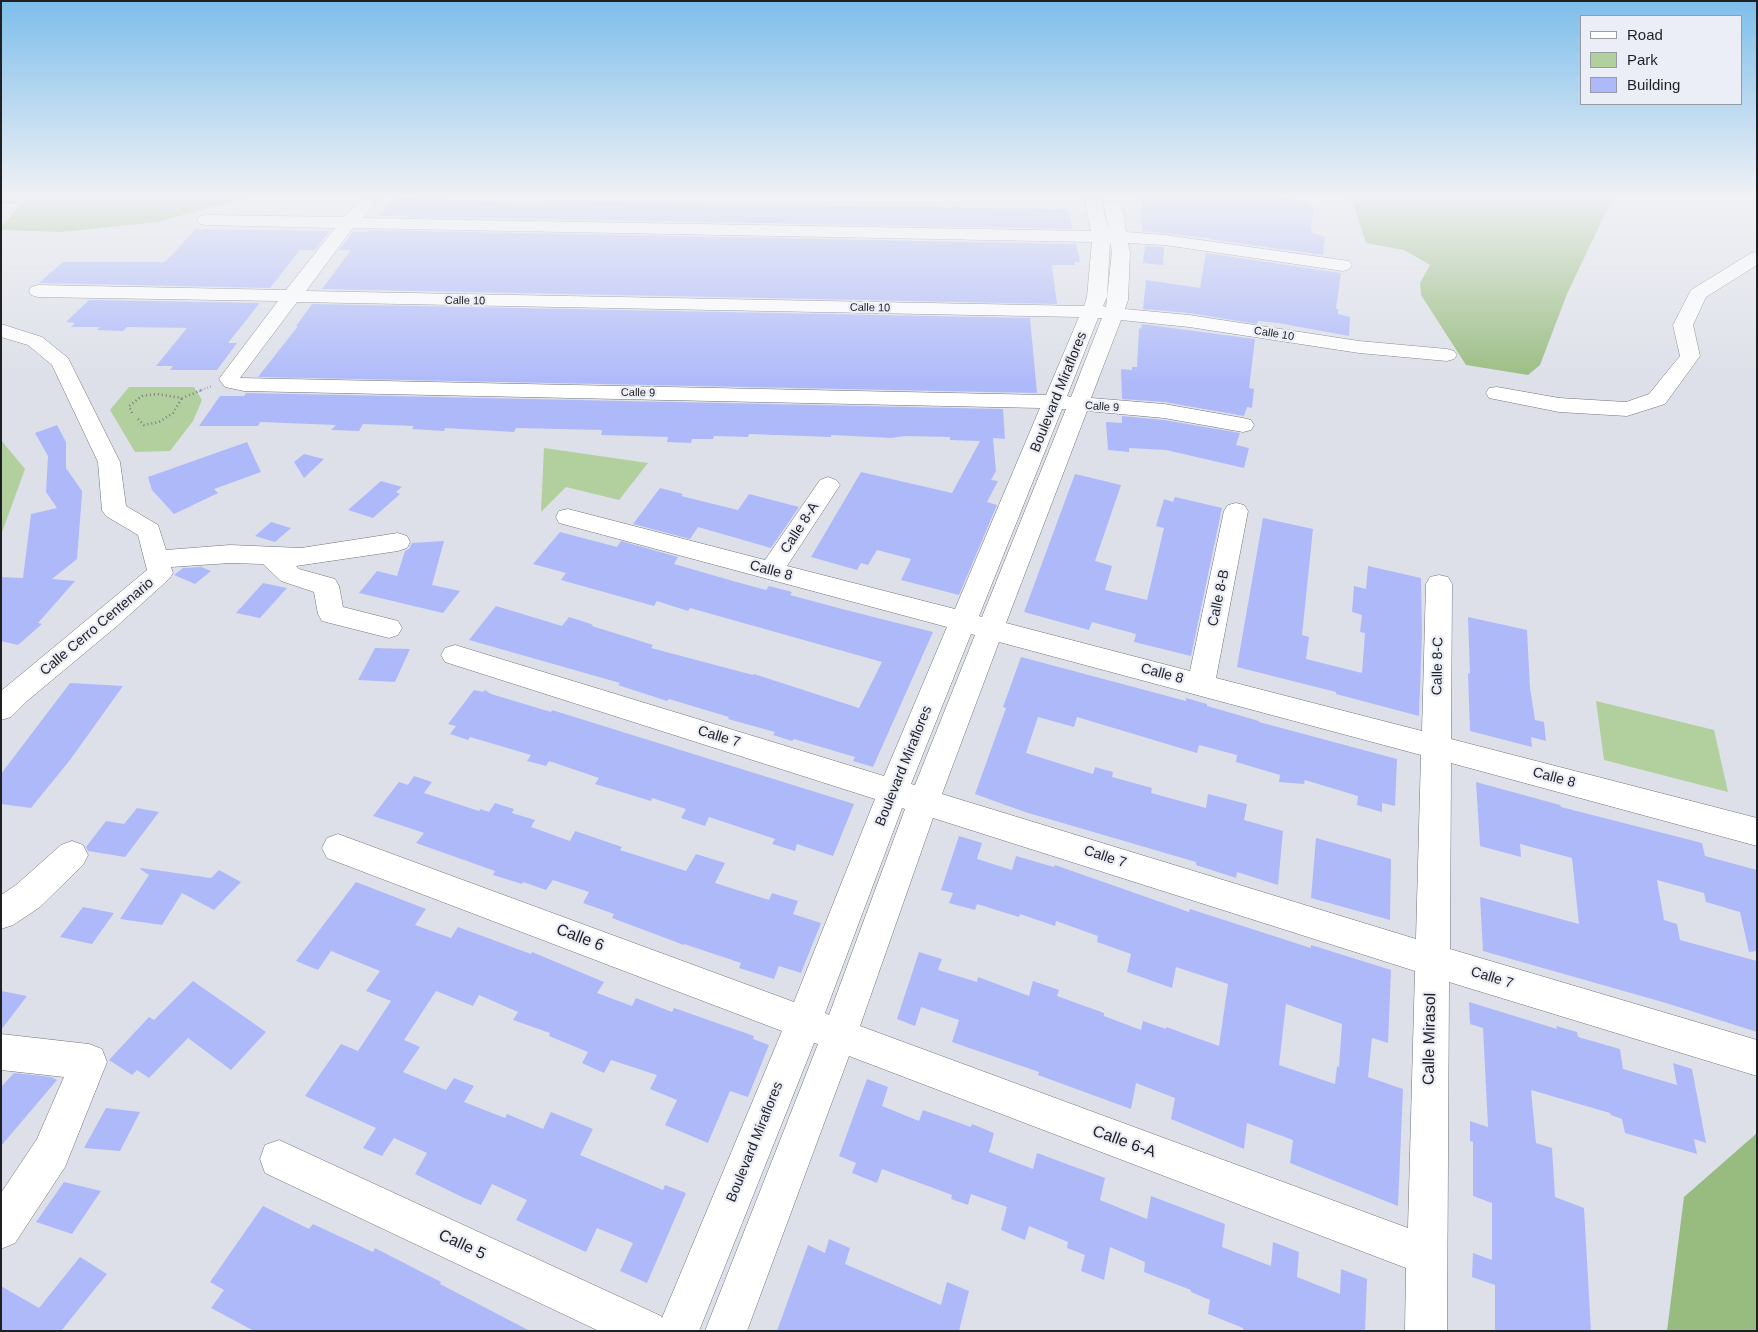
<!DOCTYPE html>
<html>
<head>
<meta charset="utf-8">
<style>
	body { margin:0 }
	#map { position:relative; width:1758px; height:1332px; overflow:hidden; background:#dde0e9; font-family:Helvetica,sans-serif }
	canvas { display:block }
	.frame { position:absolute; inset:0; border:2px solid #1f2023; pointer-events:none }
	.legend { position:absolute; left:1580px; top:15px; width:162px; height:90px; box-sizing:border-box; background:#ebedf7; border:1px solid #999ba2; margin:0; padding:6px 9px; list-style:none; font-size:15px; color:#1f2023 }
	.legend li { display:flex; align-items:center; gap:10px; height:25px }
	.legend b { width:25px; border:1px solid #999ba2 }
</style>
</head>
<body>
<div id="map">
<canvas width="1758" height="1332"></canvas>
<div class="frame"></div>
<ul class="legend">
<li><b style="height:6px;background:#fff"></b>Road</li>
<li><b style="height:14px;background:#b1d09e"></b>Park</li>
<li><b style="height:14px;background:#aeb9fa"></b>Building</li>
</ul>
</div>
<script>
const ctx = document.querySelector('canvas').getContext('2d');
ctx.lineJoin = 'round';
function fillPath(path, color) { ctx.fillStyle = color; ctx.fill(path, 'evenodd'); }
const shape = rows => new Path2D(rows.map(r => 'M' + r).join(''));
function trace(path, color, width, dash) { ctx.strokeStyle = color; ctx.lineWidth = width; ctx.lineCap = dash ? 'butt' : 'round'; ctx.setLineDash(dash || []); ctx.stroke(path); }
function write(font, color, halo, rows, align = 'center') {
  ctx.font = font + ' Helvetica,sans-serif'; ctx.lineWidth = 4.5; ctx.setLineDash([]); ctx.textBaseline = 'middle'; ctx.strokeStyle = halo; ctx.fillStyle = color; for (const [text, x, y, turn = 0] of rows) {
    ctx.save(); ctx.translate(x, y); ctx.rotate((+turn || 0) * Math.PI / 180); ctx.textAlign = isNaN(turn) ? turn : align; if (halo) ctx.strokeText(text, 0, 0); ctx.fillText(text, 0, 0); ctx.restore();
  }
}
fillPath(shape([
	[129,387,194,387,202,400,193,421,170,451,135,452,110,410],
	[1,440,25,469,1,535],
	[544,448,648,463,619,500,566,487,541,512],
	[1596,701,1714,730,1728,792,1604,760]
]), '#b1d09e');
fillPath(shape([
	[1,197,248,197,158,222,62,232,1,230,1,227,21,204,1,204],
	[1351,197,1613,197,1567,294,1540,365,1528,375,1466,365,1421,295,1420,283,1430,265,1404,250,1366,243],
	[1757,1133,1757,1331,1667,1331,1684,1197]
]), '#98bc7f');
fillPath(shape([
	[1141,197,1276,197,1309,202,1308,205,1314,206,1311,232,1325,237,1323,255,1209,239,1209,238,1142,231],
	[401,198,484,201,501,202,500,204,540,205,546,204,547,201,578,201,681,204,1067,209,1073,229,379,216,391,200,399,200],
	[196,229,330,231,315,250,300,250,270,288,39,283,63,262,165,262],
	[368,230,1076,244,1080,262,1074,262,1075,265,1052,265,1057,304,322,289,351,250,339,250,353,232,367,232],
	[1145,246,1164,247,1163,265,1143,263],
	[1206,253,1341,273,1336,309,1338,309,1338,314,1350,317,1349,336,1278,323,1258,321,1257,324,1189,313,1143,309,1146,280,1200,288],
	[89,300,259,303,259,304,228,343,237,343,217,370,170,370,173,366,156,366,187,328,127,327,123,331,97,330,100,327,71,327,75,323,66,322],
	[312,304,1030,318,1037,393,258,377,298,326,296,326],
	[1142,324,1255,339,1249,388,1254,389,1252,408,1247,407,1244,416,1164,402,1122,399,1121,369,1132,370,1132,367,1137,367,1139,328,1141,329],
	[246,393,1003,409,1005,439,993,438,996,471,991,480,998,481,987,502,997,505,959,595,901,580,911,559,877,550,868,565,861,563,857,570,811,557,861,472,952,493,980,441,950,440,950,437,905,436,891,438,831,435,831,437,749,434,748,437,714,436,713,439,692,439,691,443,667,442,668,437,601,435,602,430,516,428,514,432,445,428,444,431,412,429,414,426,363,424,359,431,331,430,336,425,260,422,258,426,199,426,220,396,244,396],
	[1122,416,1164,420,1240,433,1236,445,1249,448,1244,468,1166,450,1129,448,1129,452,1108,450,1106,422,1122,423],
	[57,425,66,442,66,468,82,491,82,494,77,559,52,579,75,581,38,623,42,624,18,645,1,641,1,577,23,578,31,514,57,508,46,492,48,456,35,433],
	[247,442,261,472,214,489,218,493,174,514,152,490,148,477],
	[304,454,324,459,304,478,294,462],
	[1075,474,1121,485,1095,561,1112,566,1105,590,1147,600,1164,528,1156,526,1164,499,1173,502,1175,497,1222,508,1191,656,1134,642,1136,634,1092,622,1089,630,1024,612],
	[381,481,402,487,396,492,400,494,373,518,348,510],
	[660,488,683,494,681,496,738,510,749,494,799,507,771,548,698,527,690,539,633,524],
	[1263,518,1313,529,1302,635,1309,637,1306,659,1362,673,1365,633,1360,632,1362,615,1352,612,1354,586,1366,589,1368,566,1421,578,1422,634,1419,716,1336,694,1336,692,1237,667],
	[271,522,291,528,275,542,255,536],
	[560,532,617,547,621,541,678,557,674,564,733,581,766,590,769,586,792,592,790,595,842,609,933,632,873,767,853,761,855,757,794,739,792,741,773,735,775,732,728,719,729,717,669,699,667,701,618,685,620,683,469,640,496,606,562,626,569,617,588,623,593,625,592,626,653,645,651,648,753,675,754,674,859,708,882,662,690,608,688,611,657,601,654,606,561,580,566,573,533,564],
	[444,541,432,585,460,591,443,613,359,593,377,571,397,576,405,551,409,549,412,543],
	[201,567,211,571,195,584,174,575,183,568],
	[263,583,287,588,260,618,236,613],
	[1468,617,1527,630,1530,688,1535,720,1544,722,1546,741,1531,737,1532,747,1470,731,1468,673,1470,674],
	[375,648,410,649,395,682,358,680],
	[1021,657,1186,701,1186,698,1207,704,1207,706,1259,721,1259,722,1397,759,1395,806,1382,803,1382,812,1357,805,1358,796,1305,780,1304,784,1279,782,1280,775,1236,762,1237,755,1199,745,1197,753,1077,717,1074,727,1038,717,1026,753,1093,774,1095,767,1113,772,1112,777,1152,788,1151,793,1206,808,1208,794,1247,804,1244,820,1283,831,1278,885,1237,872,1236,878,1196,865,1196,862,1025,812,975,794,1006,708,1003,707],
	[70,683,123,686,70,760,31,808,1,804,1,774],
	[474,690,483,692,485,690,491,694,551,712,552,710,854,804,833,856,797,844,795,851,772,844,775,839,709,817,705,826,681,818,686,809,652,798,651,801,595,784,599,778,549,761,546,766,527,761,531,755,470,737,468,740,450,734,456,726,448,724],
	[414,776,432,782,424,793,479,811,480,809,489,812,495,803,514,809,512,813,535,820,531,827,570,841,575,831,622,847,620,850,686,871,696,854,725,863,715,883,769,900,772,893,798,901,793,914,821,923,801,973,779,966,774,979,739,968,741,963,684,944,684,945,612,918,614,914,583,903,589,892,553,880,546,890,523,882,522,884,493,875,495,871,416,843,424,833,373,816,399,782,408,785],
	[1476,782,1560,805,1561,807,1702,843,1705,856,1757,870,1757,951,1749,952,1740,912,1706,902,1704,893,1657,880,1664,920,1677,924,1680,940,1757,961,1757,1032,1666,1003,1483,951,1480,897,1579,924,1572,858,1520,844,1521,857,1480,846],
	[137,808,159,812,125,857,88,851,86,847,106,821,124,824],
	[959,836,982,843,977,859,1012,870,1016,856,1054,867,1055,865,1189,912,1190,909,1311,948,1311,945,1391,970,1388,1043,1372,1038,1368,1077,1403,1089,1398,1206,1290,1163,1293,1140,1247,1123,1244,1149,1171,1119,1175,1098,1136,1083,1131,1109,1038,1075,1039,1072,952,1042,959,1020,921,1007,915,1026,897,1019,919,952,942,959,938,970,977,982,978,977,1029,996,1033,981,1059,990,1057,996,1104,1013,1104,1016,1141,1030,1143,1021,1166,1029,1166,1027,1219,1046,1228,984,1176,967,1172,988,1127,972,1131,954,1097,942,1098,936,1056,921,1055,926,1020,914,1019,917,977,904,975,910,949,903,953,893,941,890],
	[1286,1004,1342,1024,1339,1067,1337,1066,1335,1084,1279,1065],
	[1316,838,1391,859,1390,920,1311,898],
	[141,868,211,878,219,870,241,882,214,910,182,893,162,925,120,919,149,875,140,869],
	[356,882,426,909,415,925,451,938,458,927,531,954,532,952,604,982,597,993,632,1006,636,998,672,1012,674,1008,754,1036,753,1039,769,1045,748,1097,730,1091,708,1143,665,1125,677,1100,650,1089,657,1075,611,1060,604,1073,582,1063,588,1052,549,1036,550,1033,513,1020,518,1012,479,995,473,1006,436,991,404,1040,420,1047,403,1072,446,1090,454,1078,474,1086,464,1102,505,1118,507,1114,543,1129,551,1112,593,1129,580,1155,663,1190,665,1185,686,1193,647,1283,620,1271,633,1243,597,1228,586,1252,516,1220,527,1200,492,1184,481,1205,462,1197,415,1174,427,1153,394,1138,382,1156,363,1148,376,1128,305,1096,341,1044,358,1051,391,1001,366,991,380,971,331,951,318,970,296,961],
	[83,907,114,913,92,944,60,937],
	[193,981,266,1032,231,1070,188,1038,149,1078,137,1070,132,1075,109,1060,149,1017,154,1020],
	[1,991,27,996,1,1030],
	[1469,1002,1557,1029,1556,1026,1577,1032,1578,1037,1620,1049,1623,1069,1677,1085,1673,1063,1692,1069,1706,1143,1694,1139,1697,1154,1625,1133,1622,1119,1611,1115,1610,1113,1531,1090,1536,1143,1552,1148,1555,1197,1584,1208,1591,1331,1495,1331,1495,1285,1472,1277,1473,1253,1492,1260,1492,1203,1473,1196,1473,1142,1470,1141,1470,1121,1488,1127,1483,1028,1470,1024],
	[14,1073,51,1077,57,1080,1,1146,1,1087],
	[867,1079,888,1087,882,1106,919,1121,923,1110,971,1127,972,1124,994,1133,989,1152,1033,1169,1037,1153,1105,1178,1100,1200,1147,1219,1151,1196,1225,1224,1222,1247,1271,1266,1273,1242,1299,1252,1297,1277,1340,1294,1341,1269,1367,1279,1365,1331,1243,1331,1243,1328,1208,1314,1210,1300,1191,1292,1191,1290,1144,1272,1145,1262,1110,1247,1104,1280,1081,1271,1085,1255,1067,1248,1068,1242,1029,1226,1025,1240,1001,1230,1007,1207,971,1194,968,1205,951,1199,952,1195,882,1169,877,1183,852,1173,856,1163,839,1156],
	[106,1108,140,1112,120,1151,84,1148],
	[64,1182,101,1191,72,1234,36,1222],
	[263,1206,309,1229,313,1224,373,1252,375,1248,441,1282,440,1284,530,1331,254,1331,211,1308,224,1290,210,1282],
	[829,1239,850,1248,845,1264,941,1305,947,1282,969,1291,959,1331,777,1331,808,1245,825,1253],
	[80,1257,107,1274,61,1331,1,1331,1,1286,39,1308]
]), '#aeb9fa');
const minor = shape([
	[363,197,381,197,363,218,1091,231,1084,197,1100,197,1109,231,1104,206,1107,202,1113,201,1119,202,1122,206,1126,232,1165,235,1349,261,1352,265,1349,269,1343,271,1165,245,1128,243,1130,252,1128,300,1125,309,1189,315,1359,341,1447,349,1454,351,1457,355,1454,359,1447,361,1359,353,1189,327,1121,320,1091,398,1164,404,1243,418,1251,420,1254,425,1251,430,1243,432,1164,418,1087,411,1006,623,1190,671,1224,511,1228,505,1236,503,1244,505,1248,511,1216,678,1422,731,1426,584,1430,577,1439,575,1448,577,1452,584,1451,739,1757,818,1757,846,1451,763,1450,949,1757,1040,1757,1076,1449,982,1447,1331,1405,1331,1406,1268,849,1056,747,1331,705,1331,818,1044,814,1043,699,1331,599,1331,265,1173,260,1159,265,1145,279,1140,661,1316,662,1318,782,1031,327,858,322,848,327,838,338,834,794,1002,875,799,445,662,441,655,445,648,455,645,884,776,947,627,559,523,556,517,559,511,568,509,765,560,820,480,828,477,836,480,840,485,787,566,955,609,1040,408,244,391,225,387,219,379,278,301,38,297,31,295,29,291,31,287,38,285,286,290,335,228,206,225,200,224,197,220,200,216,206,215,344,217,363,197],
	[353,228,1092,242,1087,297,1084,306,306,291,353,228],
	[1110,242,1112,252,1106,307,1103,306,1107,297,1110,242],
	[297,302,1079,317,1046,395,240,378,297,302],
	[1098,318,1102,318,1071,397,1067,396,1098,318],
	[1062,409,1066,409,982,617,979,616,1062,409],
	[971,634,975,635,915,785,911,784,971,634],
	[999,642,1421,755,1416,939,942,794,999,642],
	[902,808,905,809,829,1015,825,1013,902,808],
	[933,818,1415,971,1408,1228,860,1026,933,818],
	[1757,252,1757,265,1706,297,1693,325,1700,356,1665,404,1627,416,1559,412,1489,398,1486,393,1489,388,1497,387,1559,398,1626,402,1649,394,1680,356,1673,325,1691,290,1751,253,1757,252],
	[1,324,42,337,68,358,120,462,126,506,158,525,166,550,230,545,301,548,398,533,407,536,410,542,407,548,398,551,296,566,299,569,335,579,339,586,343,607,398,621,402,628,398,635,389,638,322,621,318,614,314,592,281,581,263,564,230,563,171,567,173,573,169,579,117,626,27,701,11,717,1,720,1,691,147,570,138,535,106,516,102,510,98,462,52,365,28,345,1,337,1,324],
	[72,841,83,845,88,855,83,865,40,907,13,925,1,929,1,895,16,885,61,845,72,841],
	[1,1034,89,1044,102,1049,107,1062,65,1167,15,1243,1,1249,1,1193,37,1139,64,1077,1,1070,1,1034]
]);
trace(minor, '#71737c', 1);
trace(shape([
	[199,391,212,386]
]), '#7b7d83', 2, [0.5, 2.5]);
trace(shape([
	[132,413,129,406,142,396,157,394,182,398,202,390],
	[138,419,144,425,159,422,173,413,182,398]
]), '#7b7d83', 2.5, [1, 3]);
fillPath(minor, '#fff');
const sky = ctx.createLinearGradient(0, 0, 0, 384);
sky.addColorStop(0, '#7dbeeb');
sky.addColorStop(0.51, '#f0f1f5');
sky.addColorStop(1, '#f0f1f500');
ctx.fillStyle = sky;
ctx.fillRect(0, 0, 1758, 384);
write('11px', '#1f2023', '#ebedf7', [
	["Calle 10",465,301,1],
	["Calle 10",870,308,1],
	["Calle 10",1274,334,9],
	["Calle 9",638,393,1],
	["Calle 9",1102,407,4]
]);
write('14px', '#1f2023', '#ebedf7', [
	["Boulevard Miraflores",1059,392,-68],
	["Calle 8-A",800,528,-57],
	["Calle 8",771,571,15],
	["Calle 8-B",1219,598,-78],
	["Calle Cerro Centenario",97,627,-40],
	["Calle 8-C",1438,666,-89],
	["Calle 8",1162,674,15],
	["Calle 7",719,737,17],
	["Boulevard Miraflores",904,766,-68],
	["Calle 8",1554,778,15],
	["Calle 7",1105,857,18],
	["Calle 7",1492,978,17],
	["Boulevard Miraflores",755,1142,-68]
]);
write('16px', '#1f2023', '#ebedf7', [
	["Calle 6",580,938,21],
	["Calle Mirasol",1430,1039,-89],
	["Calle 6-A",1124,1142,20],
	["Calle 5",462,1245,25]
]);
</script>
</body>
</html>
